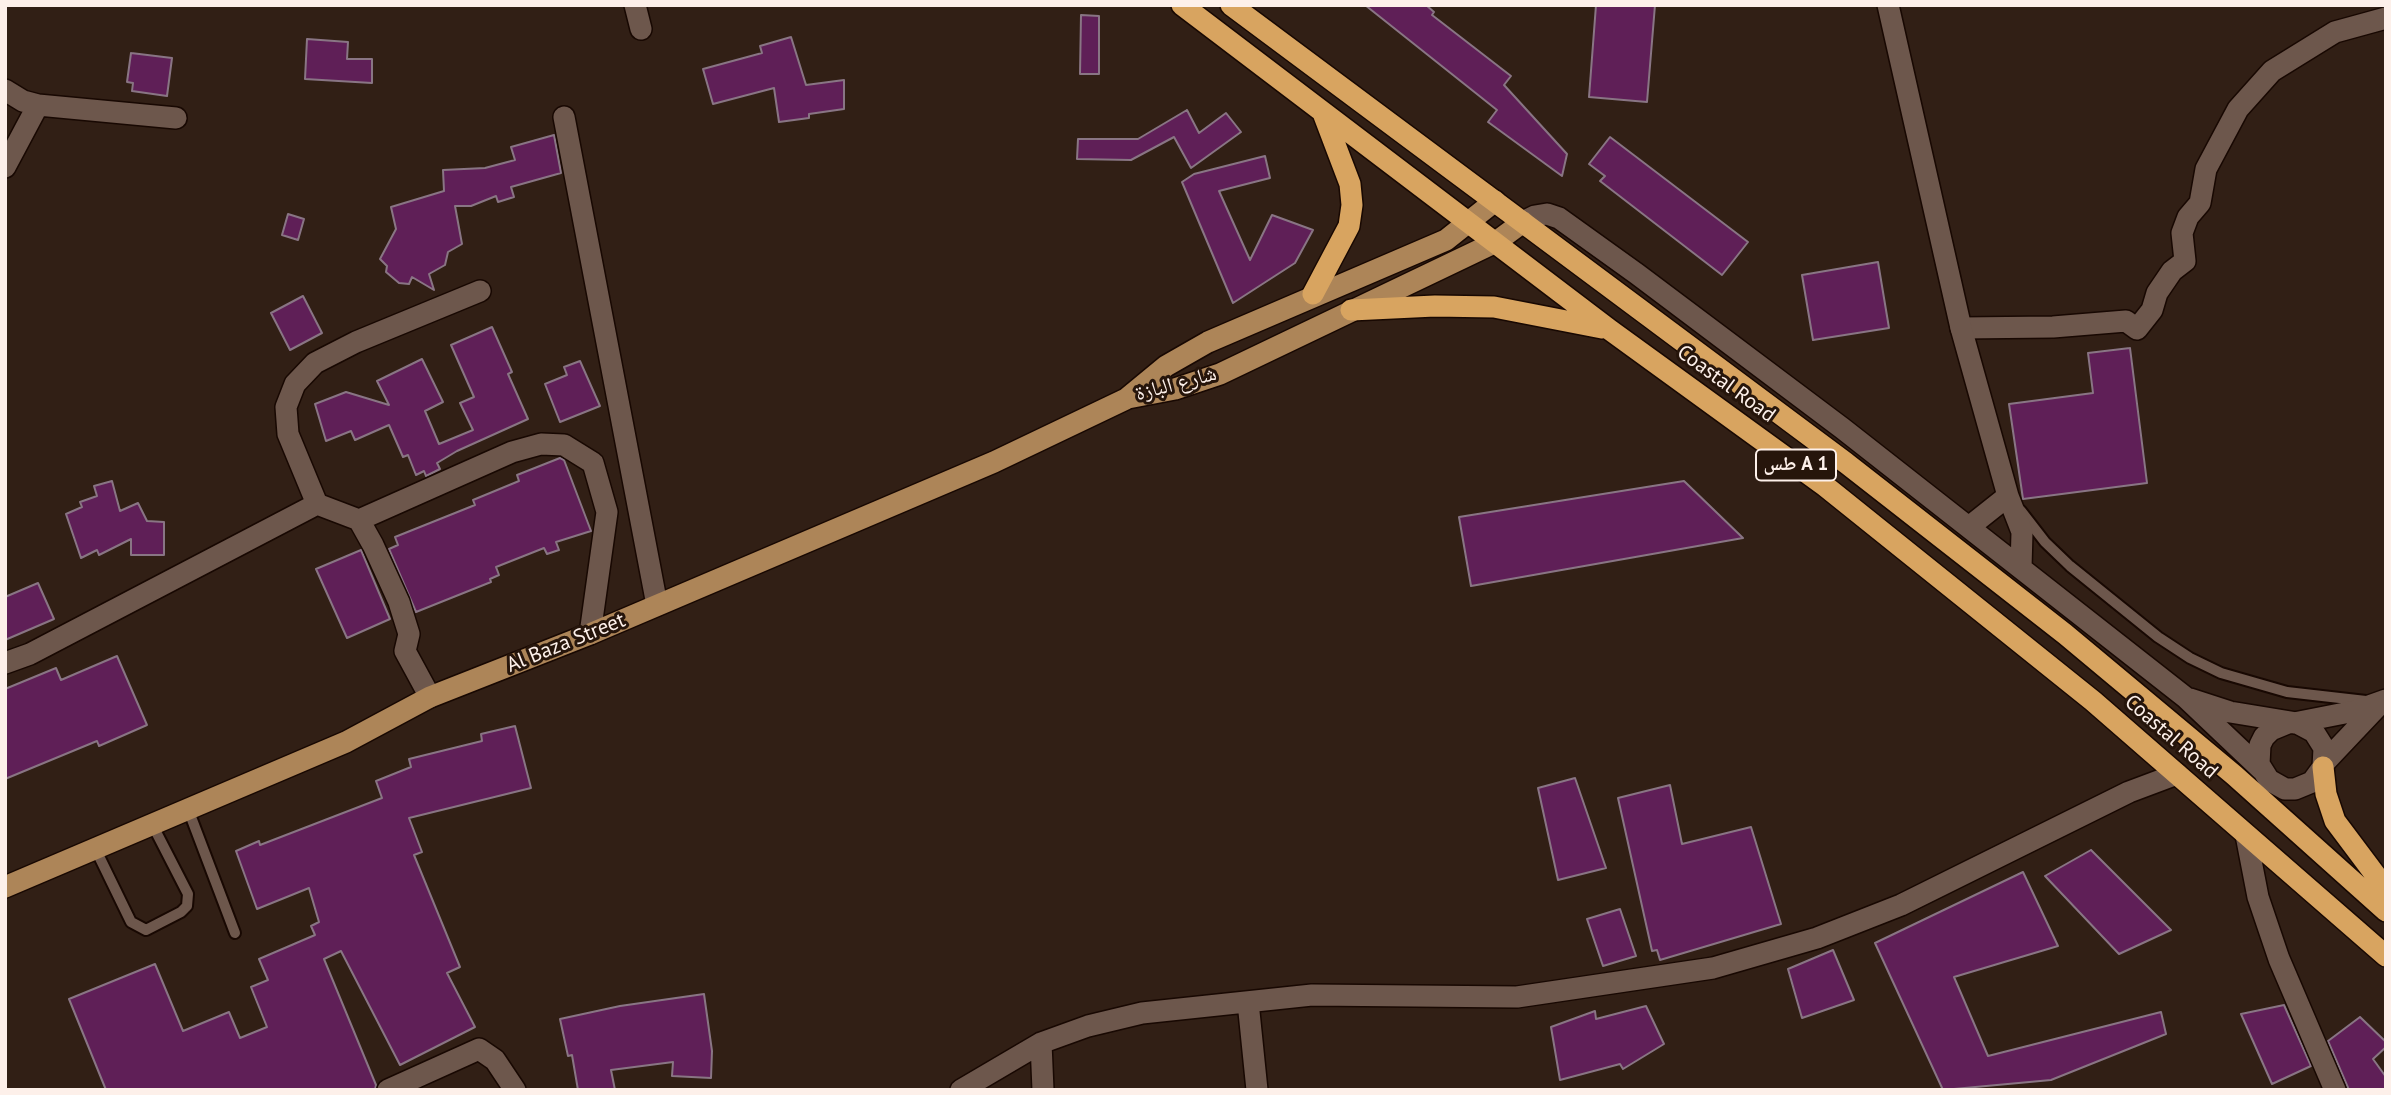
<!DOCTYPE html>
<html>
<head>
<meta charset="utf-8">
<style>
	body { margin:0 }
	#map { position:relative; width:2391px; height:1095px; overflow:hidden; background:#311f15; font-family:"PT Sans",sans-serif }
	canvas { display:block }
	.frame { position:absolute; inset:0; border:7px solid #fdf0ea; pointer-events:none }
</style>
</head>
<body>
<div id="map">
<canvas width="2391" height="1095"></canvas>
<div class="frame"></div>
</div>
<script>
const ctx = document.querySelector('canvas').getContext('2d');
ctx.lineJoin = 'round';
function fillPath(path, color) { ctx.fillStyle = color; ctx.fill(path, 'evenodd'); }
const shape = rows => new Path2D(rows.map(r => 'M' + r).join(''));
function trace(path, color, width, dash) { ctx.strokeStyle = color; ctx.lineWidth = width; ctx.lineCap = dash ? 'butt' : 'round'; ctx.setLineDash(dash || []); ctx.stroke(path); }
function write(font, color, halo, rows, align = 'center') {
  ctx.font = font + ' "PT Sans","Noto Naskh Arabic",sans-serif'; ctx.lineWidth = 6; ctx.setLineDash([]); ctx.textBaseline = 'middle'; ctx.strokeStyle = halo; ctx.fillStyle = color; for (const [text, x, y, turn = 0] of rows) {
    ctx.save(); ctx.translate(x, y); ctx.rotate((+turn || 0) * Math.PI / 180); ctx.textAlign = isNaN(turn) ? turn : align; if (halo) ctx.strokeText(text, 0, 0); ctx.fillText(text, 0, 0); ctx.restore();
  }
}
const building = shape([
	[1365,5,1426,5,1434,12,1432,15,1511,76,1504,85,1567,154,1562,176,1488,122,1497,110,1365,5],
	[1596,5,1655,5,1647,102,1589,97,1596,5],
	[1081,15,1099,16,1099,74,1080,74,1081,15],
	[791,37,806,85,844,80,844,109,809,114,809,118,779,122,774,88,713,104,703,69,762,53,760,46,791,37],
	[307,39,348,42,347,59,372,59,372,83,305,79,307,39],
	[131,53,172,58,167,96,132,91,133,83,127,82,131,53],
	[1187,110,1199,133,1226,113,1241,132,1191,168,1174,137,1131,160,1077,159,1078,139,1138,139,1187,110],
	[554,135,561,173,511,187,514,197,498,202,496,196,471,206,455,206,462,244,448,252,445,265,429,274,434,290,412,277,409,284,399,283,386,272,387,266,380,259,396,229,391,207,444,191,443,170,485,168,515,160,511,147,554,135],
	[1610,137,1748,242,1722,275,1600,181,1605,176,1589,164,1610,137],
	[1265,156,1270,178,1219,191,1250,260,1272,215,1313,230,1295,263,1233,303,1182,182,1194,174,1265,156],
	[288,214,304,219,298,240,282,235,288,214],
	[1878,262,1889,328,1813,340,1802,275,1878,262],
	[303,296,322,333,290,350,271,313,303,296],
	[492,327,512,372,508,374,528,419,457,451,437,463,440,469,426,476,424,471,416,475,408,455,403,457,389,425,355,440,351,431,326,441,315,404,346,392,389,405,377,381,422,359,443,402,425,411,439,444,473,430,460,403,474,397,451,345,492,327],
	[2130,348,2147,483,2023,499,2009,404,2093,393,2088,353,2130,348],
	[580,361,600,406,560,422,545,384,567,375,564,367,580,361],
	[560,458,564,460,591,531,556,542,559,550,547,554,544,548,496,567,499,575,490,579,491,582,416,612,389,549,398,545,395,537,475,505,473,500,519,481,517,475,560,458],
	[112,481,120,511,138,503,147,521,164,522,164,555,131,555,131,539,99,555,97,550,81,558,66,514,82,507,80,502,97,496,94,486,112,481],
	[1684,481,1743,538,1471,586,1459,517,1684,481],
	[361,550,390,619,347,638,316,569,361,550],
	[38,583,54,619,5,640,5,597,38,583],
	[117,656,147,725,99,746,97,741,5,779,5,689,56,668,61,680,117,656],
	[515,726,531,788,409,818,422,852,414,855,460,967,447,973,475,1027,400,1065,341,951,324,959,376,1085,375,1090,106,1090,69,999,155,964,183,1031,229,1012,240,1038,267,1027,251,987,268,980,259,959,315,935,311,926,319,922,309,888,257,909,236,851,259,841,260,845,382,798,376,781,411,767,409,759,482,741,481,734,515,726],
	[1575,778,1606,868,1558,880,1538,788,1575,778],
	[1670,785,1682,844,1751,827,1781,924,1660,960,1657,950,1652,951,1618,798,1670,785],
	[2091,850,2171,930,2119,954,2045,876,2091,850],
	[2023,872,2058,946,1954,977,1988,1056,2161,1012,2166,1034,2051,1080,1943,1090,1875,943,2023,872],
	[1620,909,1636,956,1603,966,1587,919,1620,909],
	[1833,950,1854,1000,1802,1018,1788,969,1833,950],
	[704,994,712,1051,711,1078,672,1076,673,1062,611,1070,615,1090,578,1090,572,1055,568,1056,560,1019,620,1006,704,994],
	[2284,1005,2311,1066,2272,1084,2241,1014,2284,1005],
	[1646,1006,1664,1044,1623,1069,1620,1064,1560,1080,1551,1027,1595,1011,1596,1019,1646,1006],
	[2360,1017,2386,1042,2386,1047,2373,1059,2386,1077,2386,1090,2349,1090,2328,1041,2360,1017]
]);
fillPath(building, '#5f1f57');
trace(building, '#897584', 2);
const lane = shape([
	[2021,511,2045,542,2070,566,2158,637,2190,658,2221,673,2287,692,2366,701],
	[188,809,235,933],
	[95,848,131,922,146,930,181,912,187,906,188,894,152,824]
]);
const street = shape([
	[635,5,641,29],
	[5,90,23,101,38,105,176,118],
	[564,117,657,605],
	[5,167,38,105],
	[1961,328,2053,327,2126,321,2137,329,2152,310,2157,293,2172,271,2185,261,2182,233,2188,217,2200,203,2206,169,2238,109,2272,71,2335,32,2386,18],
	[359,520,512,452,541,444,564,445,593,463,607,512,590,634],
	[5,663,30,654,317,504],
	[430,697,405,651,409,634,399,602,373,545,359,520,317,504,288,434,286,407,295,384,315,363,356,342,480,291],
	[2246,835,2258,897,2279,959,2335,1090],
	[1248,1002,1257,1090],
	[1041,1043,1043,1090],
	[388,1090,479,1049,495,1060,515,1090],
	[961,1090,1041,1043,1088,1026,1142,1013,1312,995,1517,997,1713,968,1817,938,1901,905,2129,792,2177,774]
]);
const secondary = shape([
	[1888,5,1961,328,2008,496,2022,532,2021,568],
	[1523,222,1535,216,1547,214,1559,218,1637,274,1842,428,2185,697,2262,770],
	[1969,527,2008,496],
	[2190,699,2230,712,2297,723,2314,732,2324,748,2323,767,2312,782,2295,789,2285,789,2269,780,2259,764,2260,745,2264,737,2271,730,2288,723],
	[2294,723,2355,711,2386,700],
	[2324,763,2376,708]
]);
const primary = shape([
	[1128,398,1175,389,1220,374,1496,242,1523,222],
	[5,887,346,742,430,697,590,634,994,462,1126,399,1166,366,1208,342,1446,240,1495,201]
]);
const highway = shape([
	[1182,5,1610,330,1825,486,2093,701,2386,956],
	[1231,5,1846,463,2065,634,2234,775,2386,911],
	[1313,294,1349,226,1352,205,1350,184,1323,113],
	[1351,310,1435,306,1494,307,1602,328],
	[2323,767,2326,794,2335,821,2386,889]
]);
trace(lane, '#180802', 14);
trace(street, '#180802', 24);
trace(secondary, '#180802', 24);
trace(primary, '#180802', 24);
trace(highway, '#180802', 24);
trace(lane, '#6d574c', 10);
trace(street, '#6d574c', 21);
trace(secondary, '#6d574c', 21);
trace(primary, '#ad8558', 21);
trace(highway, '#d8a460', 21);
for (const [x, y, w] of [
	[1796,465,80]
]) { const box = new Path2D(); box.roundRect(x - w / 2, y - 15.5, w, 31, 5); ctx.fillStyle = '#26150b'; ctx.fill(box); trace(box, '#fdf0ea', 2); }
write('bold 19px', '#fdf0ea', null, [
	["طس A 1",1796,465]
]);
write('21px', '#fdf0ea', '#26150b', [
	["شارع البازة",1176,384,-15],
	["Coastal Road",1726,384,36],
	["Al Baza Street",566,643,-22],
	["Coastal Road",2171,737,41]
]);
</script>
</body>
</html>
